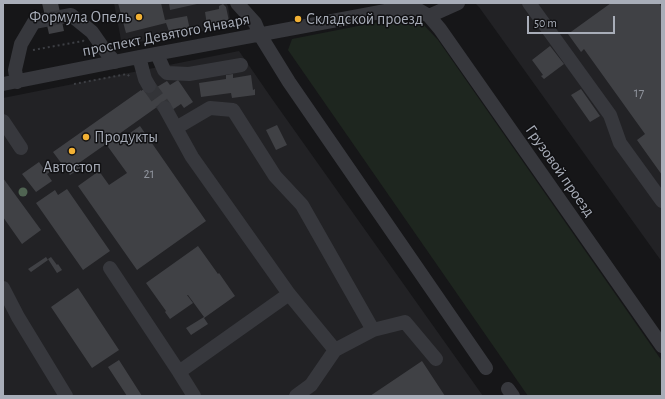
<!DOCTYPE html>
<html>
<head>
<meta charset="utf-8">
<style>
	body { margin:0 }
	#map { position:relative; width:665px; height:399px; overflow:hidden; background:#161618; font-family:"Alegreya Sans",sans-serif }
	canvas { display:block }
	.frame { position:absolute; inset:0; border:4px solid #a8adb8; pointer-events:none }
	.scale { position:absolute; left:527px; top:16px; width:88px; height:18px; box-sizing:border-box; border:2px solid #a8adb8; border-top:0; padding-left:5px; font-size:12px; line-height:14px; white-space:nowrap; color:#a8adb8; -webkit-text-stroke:3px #111113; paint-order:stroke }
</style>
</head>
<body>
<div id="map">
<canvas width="665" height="399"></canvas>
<div class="frame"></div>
<div class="scale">50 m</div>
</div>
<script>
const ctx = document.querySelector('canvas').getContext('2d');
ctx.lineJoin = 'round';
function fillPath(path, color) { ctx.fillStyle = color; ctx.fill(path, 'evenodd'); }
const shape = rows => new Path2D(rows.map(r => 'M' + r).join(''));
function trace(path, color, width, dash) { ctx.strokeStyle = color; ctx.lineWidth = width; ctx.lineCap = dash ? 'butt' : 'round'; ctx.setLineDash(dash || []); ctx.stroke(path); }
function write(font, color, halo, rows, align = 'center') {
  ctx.font = font + ' "Alegreya Sans",sans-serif'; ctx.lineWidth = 3; ctx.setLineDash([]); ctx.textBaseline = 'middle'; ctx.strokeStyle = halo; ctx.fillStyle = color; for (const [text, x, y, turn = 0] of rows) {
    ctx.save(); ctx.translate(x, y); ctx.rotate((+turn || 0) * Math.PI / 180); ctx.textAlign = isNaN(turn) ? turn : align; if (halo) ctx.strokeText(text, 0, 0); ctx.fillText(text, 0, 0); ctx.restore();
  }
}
fillPath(shape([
	[114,3,226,3,228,6,231,26,122,45],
	[475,3,662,3,662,262,479,7],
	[239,51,270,96,483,396,3,396,3,98]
]), '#222225');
fillPath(shape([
	[409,16,422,23,438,40,662,361,662,396,528,396,288,50,292,39]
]), '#1e261f');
fillPath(shape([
	[42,3,58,3,64,31,49,34],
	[118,3,161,3,165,20,187,16,190,30,170,34,166,23,126,33],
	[169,3,196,3,197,4,170,10],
	[611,3,659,3,662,8,662,175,637,140,645,134,584,49,581,52,568,34],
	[223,4,226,7,229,21,207,25,205,12,219,9,219,6],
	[550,46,564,64,544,79,541,76,543,75,532,60],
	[233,74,233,78,251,75,253,90,255,89,255,95,232,98,231,93,201,97,199,83,226,79,226,75],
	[178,80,193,102,184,108,181,104,172,110,160,111,157,107,119,134,123,138,140,126,206,221,137,270,78,186,99,171,109,185,127,173,106,144,79,163,82,167,70,175,53,152,141,90,141,91,154,82,157,87,167,81,170,85],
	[581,89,600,116,590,122,571,95],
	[277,125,287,145,276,150,266,130],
	[39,162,44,169,47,167,50,172,47,174,52,181,36,192,22,174],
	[3,178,41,230,22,244,3,217],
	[67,189,110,251,83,270,36,203,55,190,58,195],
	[198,246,218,274,219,273,235,296,204,318,208,324,191,335,186,328,204,317,188,295,187,295,193,303,170,319,165,312,166,311,146,283],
	[46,257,48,260,31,272,28,269],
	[51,257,57,265,58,264,62,270,57,273,48,259],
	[78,288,119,350,92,368,51,307],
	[119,360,142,396,127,396,108,367],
	[422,361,445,396,370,396]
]), '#404145');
trace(shape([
	[149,86,165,108]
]), '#333438', 14, [14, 7]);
trace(shape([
	[33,50,83,41,84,40],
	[74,84,127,74,131,78]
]), '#3d3f44', 2, [2, 3]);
trace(shape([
	[237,3,255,23,260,35,289,82,486,368],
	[529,3,610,115,620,143,662,201],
	[429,16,458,3],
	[157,54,164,70,167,73,189,74,241,65],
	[139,57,145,79,149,86],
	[17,82,15,70,21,44,34,22,71,15,92,32,106,52,115,62],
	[3,84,139,57,391,10,408,8,417,9,429,16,440,29,662,346],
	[165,108,176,128,192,157,289,294,335,350],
	[3,121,21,148],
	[176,128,210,108,233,110,275,176,302,205,373,330],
	[110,268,179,372],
	[3,288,18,317,66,396],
	[508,389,513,396],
	[194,396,179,372,289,294],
	[296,396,311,385,335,350,373,330,405,322,436,359]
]), '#37383d', 14);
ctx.fillStyle = '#506452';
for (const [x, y] of [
	[23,192]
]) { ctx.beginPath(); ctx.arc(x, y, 4.5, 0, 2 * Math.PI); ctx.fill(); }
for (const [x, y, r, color] of [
	[139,17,4,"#f2b134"],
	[298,19,4,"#f2b134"],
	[86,137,4,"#f2b134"],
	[72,151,4,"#f2b134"]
]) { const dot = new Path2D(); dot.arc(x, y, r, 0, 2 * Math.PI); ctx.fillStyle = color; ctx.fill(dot); trace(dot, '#111113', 1.5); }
write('14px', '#8e929b', null, [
	["17",639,93],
	["21",149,174]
]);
write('16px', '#a8adb8', '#111113', [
	["Формула Опель",131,17,"right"],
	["Складской проезд",306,19],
	["Продукты",94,137],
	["Автостоп",72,167,"center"]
], 'left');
write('16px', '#a8adb8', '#111113', [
	["проспект Девятого Января",166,35,-11],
	["Грузовой проезд",560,171,55]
]);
</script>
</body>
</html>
